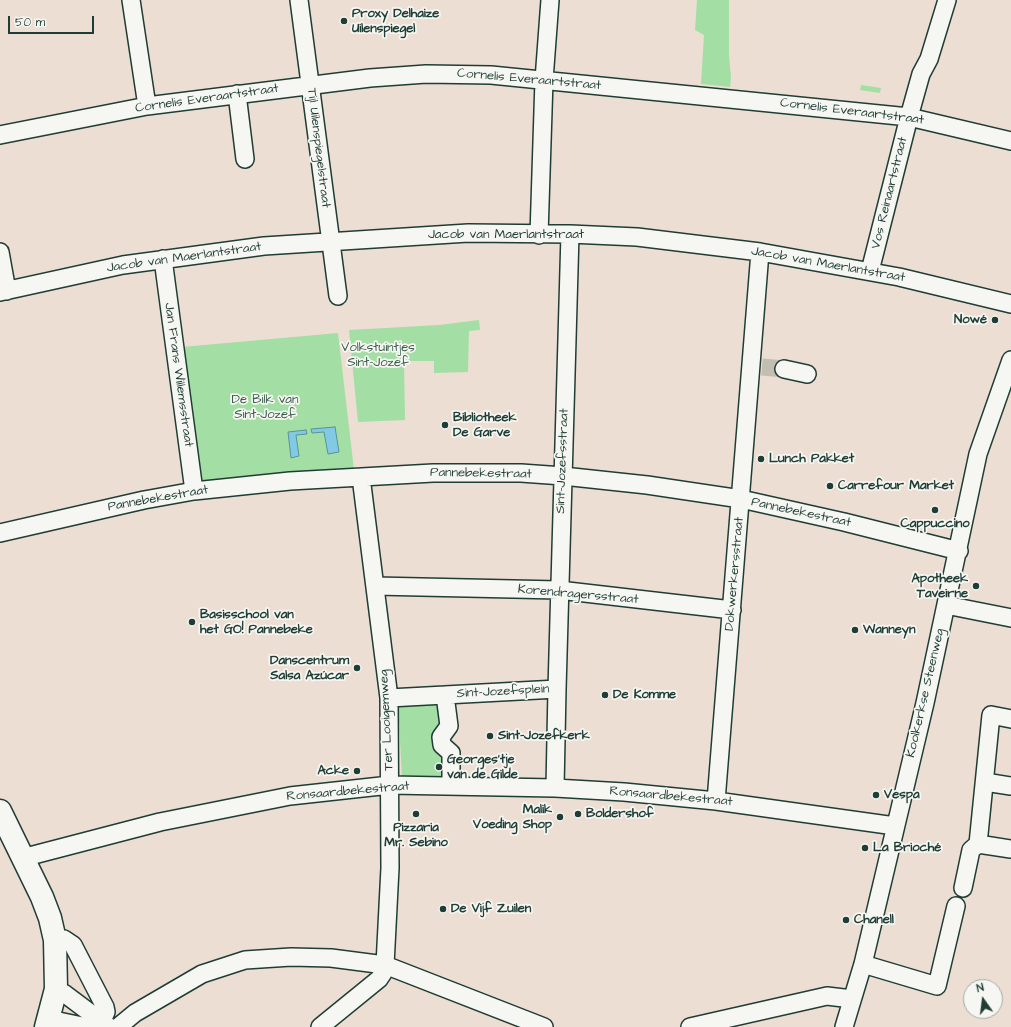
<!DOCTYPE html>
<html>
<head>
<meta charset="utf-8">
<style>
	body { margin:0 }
	#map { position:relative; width:1011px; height:1027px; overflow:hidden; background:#ecded2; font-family:"Architects Daughter",sans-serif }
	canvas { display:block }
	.north { position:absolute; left:963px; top:979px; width:40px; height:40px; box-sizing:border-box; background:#f6f6f2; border:1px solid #a0aca6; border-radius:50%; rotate:346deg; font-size:11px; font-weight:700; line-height:16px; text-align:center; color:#1f3d34 }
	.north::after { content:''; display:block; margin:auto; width:14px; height:18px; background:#1f3d34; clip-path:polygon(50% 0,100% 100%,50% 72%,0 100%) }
	.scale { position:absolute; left:8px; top:16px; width:86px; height:18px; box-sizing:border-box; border:2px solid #1f3d34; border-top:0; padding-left:5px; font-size:12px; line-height:14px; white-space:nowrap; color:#1f3d34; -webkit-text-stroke:3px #f6f6f2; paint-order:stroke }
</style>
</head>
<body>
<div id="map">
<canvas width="1011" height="1027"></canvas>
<div class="north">N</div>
<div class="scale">50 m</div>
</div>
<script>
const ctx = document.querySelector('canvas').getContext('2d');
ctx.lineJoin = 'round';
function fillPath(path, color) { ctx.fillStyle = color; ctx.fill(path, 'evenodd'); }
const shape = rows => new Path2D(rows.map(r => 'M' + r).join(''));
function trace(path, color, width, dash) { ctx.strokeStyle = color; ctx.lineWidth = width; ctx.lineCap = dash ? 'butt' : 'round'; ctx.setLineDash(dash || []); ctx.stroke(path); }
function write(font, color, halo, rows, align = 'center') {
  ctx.font = font + ' "Architects Daughter",sans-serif'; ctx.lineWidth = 3.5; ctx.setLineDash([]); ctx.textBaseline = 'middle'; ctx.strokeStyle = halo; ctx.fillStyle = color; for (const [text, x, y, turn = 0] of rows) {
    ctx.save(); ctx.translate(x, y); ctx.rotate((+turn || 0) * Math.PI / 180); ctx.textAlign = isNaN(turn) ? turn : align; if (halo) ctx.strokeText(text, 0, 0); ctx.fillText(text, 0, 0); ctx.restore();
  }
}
fillPath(shape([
	[697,0,729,0,729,56,731,77,730,87,701,84,704,35,695,30],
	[861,85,881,88,880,93,860,90],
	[479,320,480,330,469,331,468,372,434,373,434,361,404,361,405,420,358,422,349,330,439,325],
	[338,333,354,470,198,484,182,347],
	[442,700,446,778,402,778,398,702]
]), '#a3dea4');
const water = shape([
	[335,427,339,452,328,454,324,432,312,433,311,429,335,427],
	[306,430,307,434,296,435,299,456,291,458,288,432,306,430]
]);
fillPath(water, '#82cae3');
trace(water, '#5a929d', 1);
trace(shape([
	[762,367,784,369]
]), '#c3beb2', 17, [17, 8]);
const minor = shape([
	[131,0,147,106],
	[299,0,338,296],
	[237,94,245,159],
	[0,135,147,106,370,78,426,74,491,75,909,117,1011,141],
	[539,235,544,80,550,0],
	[0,252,7,291],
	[163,259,194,491],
	[870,271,909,117,921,74,929,59,947,0],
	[0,292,123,265,264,246,468,233,570,234,637,237,760,252,899,277,1011,304],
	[784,369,807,374],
	[0,533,144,500,194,491,290,481,433,473,521,473,563,476,647,485,741,499,844,522,959,551],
	[375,586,559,590,732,610],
	[946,605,1011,618],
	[557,689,570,234],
	[445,695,449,726,441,737,442,745,451,753,451,786],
	[389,698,557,689,555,788],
	[985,782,1011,786],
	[716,801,760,252],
	[978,844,1011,849],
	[22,858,160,822,290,796,390,785,555,788,624,792,716,801,895,826],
	[963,888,971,850,978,844,991,715,1011,719],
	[55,940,64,939,73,945,105,1007,106,1012,101,1023],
	[863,964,937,986,956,906],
	[56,989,65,994,109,1027],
	[49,1019,87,1027],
	[118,1027,135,1013,202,974,245,960,291,957,331,958,385,965,544,1027],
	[320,1027,379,979,383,973,385,965,390,868,389,698,361,477],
	[690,1027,827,996,852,999],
	[844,1027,863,964,925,703,978,454,1011,360]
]);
const major = shape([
	[0,811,42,897,50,918,55,940,56,989,46,1027]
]);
trace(minor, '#1f3d34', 20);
trace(major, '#1f3d34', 25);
trace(minor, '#f6f6f2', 17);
trace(major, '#f6f6f2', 22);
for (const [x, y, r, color] of [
	[344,21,4,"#1f3d34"],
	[995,320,4,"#1f3d34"],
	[445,425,4,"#1f3d34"],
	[761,459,4,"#1f3d34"],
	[830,486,4,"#1f3d34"],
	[935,510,4,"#1f3d34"],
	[976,586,4,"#1f3d34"],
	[192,622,4,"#1f3d34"],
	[855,630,4,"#1f3d34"],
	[357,668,4,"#1f3d34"],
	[605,695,4,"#1f3d34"],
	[490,736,4,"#1f3d34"],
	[439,767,4,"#1f3d34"],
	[357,771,4,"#1f3d34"],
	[876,795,4,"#1f3d34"],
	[416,814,4,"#1f3d34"],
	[578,814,4,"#1f3d34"],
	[560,817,4,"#1f3d34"],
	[865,848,4,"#1f3d34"],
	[443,909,4,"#1f3d34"],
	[846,920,4,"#1f3d34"]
]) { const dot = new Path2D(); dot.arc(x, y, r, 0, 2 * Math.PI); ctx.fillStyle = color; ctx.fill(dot); trace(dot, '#f6f6f2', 1.5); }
write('bold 13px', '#1f3d34', '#f6f6f2', [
	["Proxy Delhaize",352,14],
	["Uilenspiegel",352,29],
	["Nowé",987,320,"right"],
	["Bibliotheek",453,418],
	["De Garve",453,433],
	["Lunch Pakket",769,459],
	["Carrefour Market",838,486],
	["Cappuccino",935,524,"center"],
	["Apotheek",968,579,"right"],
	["Taveirne",968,594,"right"],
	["Basisschool van",200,615],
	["het GO! Pannebeke",200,630],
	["Wanneyn",863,630],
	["Danscentrum",349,661,"right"],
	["Salsa Azúcar",349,676,"right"],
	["De Komme",613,695],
	["Sint-Jozefkerk",498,736],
	["Georges'tje",447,760],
	["van de Gilde",447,775],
	["Acke",349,771,"right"],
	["Vespa",884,795],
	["Malik",552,810,"right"],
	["Voeding Shop",552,825,"right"],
	["Boldershof",586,814],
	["Pizzaria",416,828,"center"],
	["Mr. Sebino",416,843,"center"],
	["La Brioché",873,848],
	["De Vijf Zuilen",451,909],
	["Chanell",854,920]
], 'left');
write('13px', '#1f3d34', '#f6f6f2', [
	["Cornelis Everaartstraat",529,80,5],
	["Cornelis Everaartstraat",207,99,-8],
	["Cornelis Everaartstraat",852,112,7],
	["Tijl Uilenspiegelstraat",318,148,83],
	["Vos Reinaartstraat",890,193,-76],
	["Jacob van Maerlantstraat",506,235],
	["Jacob van Maerlantstraat",184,258,-8],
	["Jacob van Maerlantstraat",828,265,10],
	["Jan Frans Willemsstraat",178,375,82],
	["Sint-Jozefsstraat",563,461,-88],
	["Pannebekestraat",481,474,1],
	["Pannebekestraat",158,499,-10],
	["Pannebekestraat",801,513,12],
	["Dokwerkersstraat",735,574,-85],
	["Korendragersstraat",578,595,5],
	["Sint-Jozefsplein",503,692,-3],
	["Koolkerkse Steenweg",926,693,-77],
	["Ter Looigemweg",387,720,-93],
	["Ronsaardbekestraat",348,792,-5],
	["Ronsaardbekestraat",671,797,5]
]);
write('13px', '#395d4a', '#f6f6f2', [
	["Volkstuintjes",378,348],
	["Sint-Jozef",378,363],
	["De Bilk van",265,400],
	["Sint-Jozef",265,415]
]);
</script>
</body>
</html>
